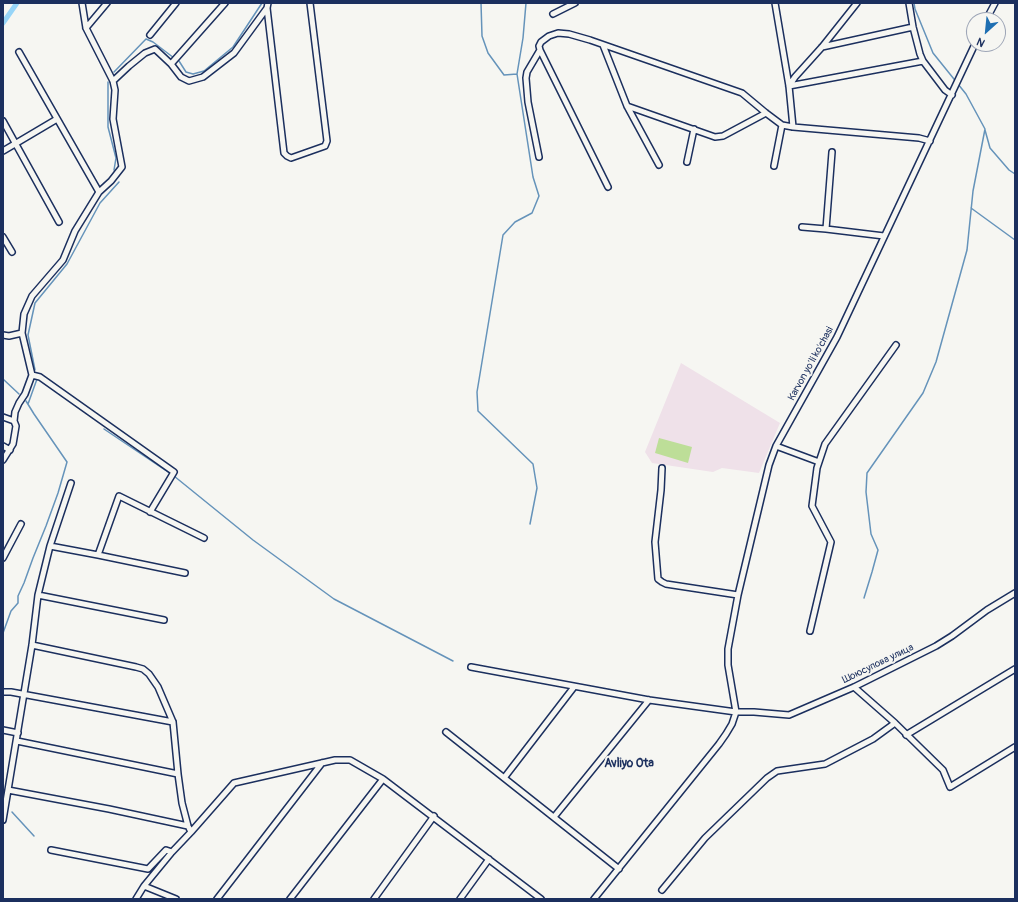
<!DOCTYPE html>
<html>
<head>
<meta charset="utf-8">
<style>
	body { margin:0 }
	#map { position:relative; width:1018px; height:902px; overflow:hidden; background:#f6f6f2; font-family:Pangolin,sans-serif }
	canvas { display:block }
	.frame { position:absolute; inset:0; border:4px solid #1b2f5e; pointer-events:none }
	.north { position:absolute; left:966px; top:12px; width:40px; height:40px; box-sizing:border-box; background:#f6f6f2; border:1px solid #9ea6b7; border-radius:50%; rotate:207deg; font-size:11px; font-weight:700; line-height:16px; text-align:center; color:#1b2f5e }
	.north::after { content:''; display:block; margin:auto; width:14px; height:18px; background:#1f6fb2; clip-path:polygon(50% 0,100% 100%,50% 72%,0 100%) }
</style>
</head>
<body>
<div id="map">
<canvas width="1018" height="902"></canvas>
<div class="frame"></div>
<div class="north">N</div>
</div>
<script>
const ctx = document.querySelector('canvas').getContext('2d');
ctx.lineJoin = 'round';
function fillPath(path, color) { ctx.fillStyle = color; ctx.fill(path, 'evenodd'); }
const shape = rows => new Path2D(rows.map(r => 'M' + r).join(''));
function trace(path, color, width, dash) { ctx.strokeStyle = color; ctx.lineWidth = width; ctx.lineCap = dash ? 'butt' : 'round'; ctx.setLineDash(dash || []); ctx.stroke(path); }
function write(font, color, halo, rows, align = 'center') {
  ctx.font = font + ' Pangolin,sans-serif'; ctx.lineWidth = 4; ctx.setLineDash([]); ctx.textBaseline = 'middle'; ctx.strokeStyle = halo; ctx.fillStyle = color; for (const [text, x, y, turn = 0] of rows) {
    ctx.save(); ctx.translate(x, y); ctx.rotate((+turn || 0) * Math.PI / 180); ctx.textAlign = isNaN(turn) ? turn : align; if (halo) ctx.strokeText(text, 0, 0); ctx.fillText(text, 0, 0); ctx.restore();
  }
}
fillPath(shape([
	[681,363,780,423,759,473,722,468,713,472,652,463,645,452]
]), '#efe1e9');
fillPath(shape([
	[659,438,692,447,688,463,655,453]
]), '#bdde98');
trace(shape([
	[481,3,482,36,488,53,504,75,517,74],
	[526,3,523,38,517,74,533,177,539,196,532,213,515,222,503,235,477,392,478,411,533,464,537,488,530,524],
	[179,61,186,72,193,74,204,71,233,47,262,3],
	[114,72,146,39,153,42,174,58],
	[108,82,108,127,116,158,114,170],
	[985,130,990,148,1009,170,1015,174],
	[971,208,1015,240],
	[35,370,28,335,35,303,67,264,100,203,119,182],
	[3,379,19,394],
	[28,404,37,379],
	[104,429,171,474],
	[174,476,253,540,334,599,453,661],
	[864,598,872,572,878,550,871,534,866,492,867,473,923,393,936,362,967,250,973,191,985,129,966,94,933,53,915,9,914,3],
	[3,633,11,611,18,603,18,596,24,583,33,558,46,526,58,493,67,462,34,414,26,401],
	[12,812,34,836]
]), '#6593ba', 1.5);
trace(shape([
	[3,23,17,3]
]), '#97d5f8', 5);
const minor = shape([
	[268,3,267,8,284,153,287,156,291,158,325,146,327,141,310,3],
	[775,3,789,86,793,127],
	[909,3,913,27,920,54,923,61,945,90,952,95],
	[553,14,575,3],
	[986,20,995,3],
	[86,28,107,3],
	[150,35,176,3],
	[603,45,627,106,659,165],
	[822,47,913,27],
	[540,50,608,187],
	[19,52,99,192],
	[171,64,225,3],
	[113,81,129,66,145,53,155,49,171,64,181,77,189,81,203,77,234,53,267,8],
	[789,86,923,61],
	[789,86,795,77,822,47,857,3],
	[627,106,715,137,723,136,766,113],
	[3,121,59,222],
	[3,151,57,119],
	[539,157,528,102,526,78,527,72,540,50,539,46,541,42,549,36,558,33,569,34,590,40,742,93,766,113,782,125,793,127,919,138,930,141],
	[687,162,694,129],
	[774,166,782,125],
	[802,227,826,229,884,236],
	[826,229,832,152],
	[3,237,12,252],
	[3,335,9,336,22,333],
	[32,375,40,377,174,472,150,512],
	[3,417,14,421],
	[3,446,10,450],
	[776,446,819,462],
	[3,460,13,444,16,426,14,421,15,412,19,403,25,394,32,375,22,333,24,314,32,296,63,260,75,231,99,192,111,181,122,167,113,119,115,90,113,81,86,28,82,3],
	[662,468,661,490,655,542,658,579,662,582,666,584,738,595],
	[50,546,98,555,185,573],
	[98,555,119,496,204,538],
	[3,558,21,524],
	[38,595,164,620],
	[810,631,831,542,812,506,817,468,825,444,896,345],
	[32,645,136,667,143,669,149,674,158,687,173,722,178,774,182,803,188,826,191,832],
	[471,667,649,700,736,712,754,712,789,715,854,687,936,646,952,636,987,610,1015,593],
	[854,687,895,723,943,770,950,787,1015,747],
	[3,692,11,692,173,722],
	[3,730,18,733],
	[446,732,619,869],
	[906,735,1015,669],
	[17,741,178,774],
	[504,778,574,687],
	[8,790,109,809,188,826],
	[554,817,649,700],
	[3,820,32,645,38,595,50,546,71,483],
	[51,850,148,869,166,850,172,852],
	[144,886,176,899],
	[662,890,705,838,767,778,777,771,825,764,873,739,895,723],
	[136,899,144,886,172,852,191,832,234,783,335,760,350,760,383,779,541,899],
	[217,899,322,763],
	[290,899,383,779],
	[374,899,434,816],
	[460,899,489,859],
	[594,899,719,744,726,734,732,724,736,712,728,665,728,649,738,595,769,465,776,446,837,337,975,44]
]);
trace(minor, '#1b2f5e', 8);
trace(minor, '#f6f6f2', 5);
write('10px', '#1b2f5e', '#f6f6f2', [
	["Karvon yo‘li ko'chasi",811,364,-61],
	["Шоюсупова улица",878,664,-26]
]);
write('bold 12px', '#1b2f5e', '#f6f6f2', [
	["Avliyo Ota",629,764]
]);
</script>
</body>
</html>
